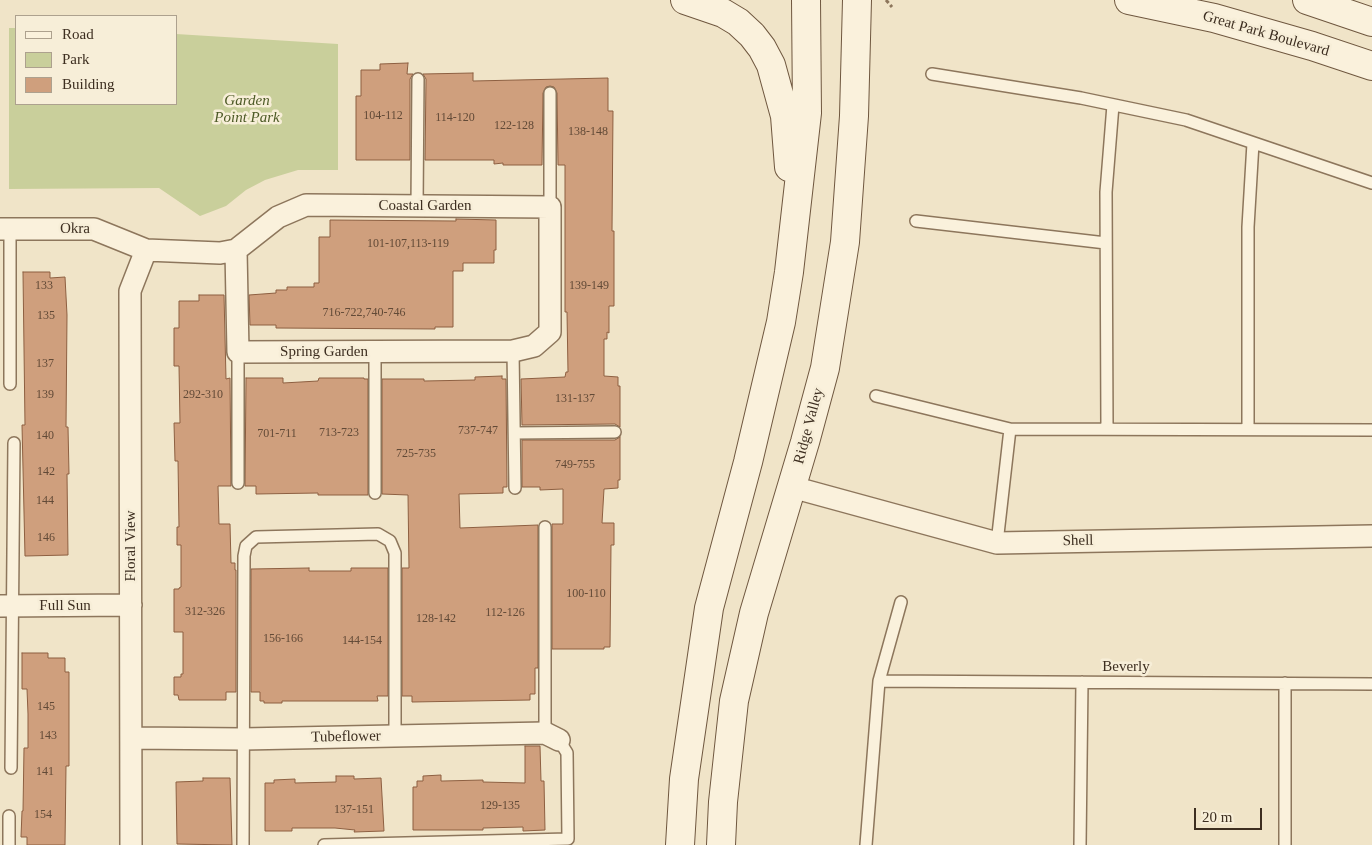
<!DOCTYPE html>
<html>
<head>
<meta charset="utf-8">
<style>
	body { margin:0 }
	#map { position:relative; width:1372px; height:845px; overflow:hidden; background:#f0e4c8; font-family:"Times New Roman",serif }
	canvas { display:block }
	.legend { position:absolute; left:15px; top:15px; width:162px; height:90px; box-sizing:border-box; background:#f7eed8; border:1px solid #ada18e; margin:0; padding:6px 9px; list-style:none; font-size:15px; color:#3d2e20 }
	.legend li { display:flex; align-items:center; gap:10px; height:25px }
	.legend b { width:25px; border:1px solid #ada18e }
	.scale { position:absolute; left:1194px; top:808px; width:68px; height:22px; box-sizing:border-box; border:2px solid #3d2e20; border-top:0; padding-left:6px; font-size:15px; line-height:18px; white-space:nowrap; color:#3d2e20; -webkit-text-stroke:4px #f7eed8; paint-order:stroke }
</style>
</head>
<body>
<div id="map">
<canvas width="1372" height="845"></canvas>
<ul class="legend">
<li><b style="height:6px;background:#faf1dc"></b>Road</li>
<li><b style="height:14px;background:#c9cf9b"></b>Park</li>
<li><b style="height:14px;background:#cf9f7d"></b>Building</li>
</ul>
<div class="scale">20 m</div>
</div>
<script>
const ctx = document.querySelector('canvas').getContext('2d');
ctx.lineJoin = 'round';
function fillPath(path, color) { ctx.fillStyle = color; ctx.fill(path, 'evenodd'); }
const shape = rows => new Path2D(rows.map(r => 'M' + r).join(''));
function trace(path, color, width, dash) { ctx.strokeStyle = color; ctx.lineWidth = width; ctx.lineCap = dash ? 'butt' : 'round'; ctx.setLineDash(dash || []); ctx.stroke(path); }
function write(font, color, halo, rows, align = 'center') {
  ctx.font = font + ' "Times New Roman",serif'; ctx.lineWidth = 5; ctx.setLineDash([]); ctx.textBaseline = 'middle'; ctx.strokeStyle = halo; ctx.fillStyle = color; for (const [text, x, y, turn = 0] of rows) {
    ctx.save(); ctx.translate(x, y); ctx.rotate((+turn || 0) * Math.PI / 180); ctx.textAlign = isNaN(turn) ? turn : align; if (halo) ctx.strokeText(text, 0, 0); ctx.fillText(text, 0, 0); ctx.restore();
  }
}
fillPath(shape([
	[9,28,16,28,16,104,176,104,176,34,338,44,338,170,298,170,265,180,246,190,226,206,200,216,159,188,9,189]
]), '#c9cf9b');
const building = shape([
	[408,63,407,74,413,74,410,79,410,160,356,160,356,96,361,96,361,70,380,70,380,64,408,63],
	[473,73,473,81,608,78,608,111,613,111,612,231,614,231,614,306,609,306,609,333,607,332,607,339,604,339,604,376,618,377,618,386,620,386,620,427,615,424,522,425,521,379,565,377,566,372,568,372,567,312,565,312,565,165,558,165,557,93,554,87,550,86,546,87,543,93,542,165,503,165,503,163,494,164,494,160,425,160,426,79,423,74,473,73],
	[456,219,496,220,496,250,494,250,494,263,463,263,463,271,453,271,453,327,435,327,435,329,276,328,276,325,250,325,249,295,276,293,276,290,287,290,287,287,314,287,314,283,319,283,319,237,330,237,330,220,456,221,456,219],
	[23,272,50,272,50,278,65,277,67,315,66,427,68,427,69,474,67,474,68,555,25,556,22,425,25,425,23,272],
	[199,295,224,295,226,379,230,378,231,486,218,486,219,524,230,524,231,563,235,563,235,570,236,570,236,692,226,692,226,700,179,700,178,695,174,695,174,677,181,677,181,674,183,674,183,632,174,632,174,589,179,589,179,588,181,587,181,545,177,545,177,527,179,527,178,461,175,461,174,423,180,423,179,366,174,366,174,328,179,328,179,301,199,301,199,295],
	[502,376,502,379,506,379,507,487,503,487,503,493,459,494,460,528,538,525,538,668,535,668,535,694,530,694,530,700,412,702,412,696,402,696,402,568,409,568,408,495,382,494,382,379,424,379,424,381,475,380,475,377,502,376],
	[246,378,283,378,283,383,318,381,319,378,364,378,364,379,368,379,368,495,318,495,318,493,256,494,256,486,245,486,246,378],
	[620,437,620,480,618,480,618,488,604,489,602,523,614,523,614,545,611,545,610,647,604,647,604,649,552,649,552,524,563,524,563,489,540,490,540,487,522,487,522,440,615,440,620,437],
	[309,568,309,571,351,571,351,568,388,568,388,696,377,696,378,701,282,701,282,703,264,703,264,701,260,701,260,692,251,692,251,569,309,568],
	[22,653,48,653,48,658,65,658,65,672,69,672,69,766,66,766,65,845,27,845,27,837,21,837,22,811,23,811,24,748,28,748,28,714,27,689,22,689,22,653],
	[525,746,540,746,541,781,544,781,545,830,523,831,523,827,483,828,483,830,413,830,413,787,417,787,417,781,423,781,423,776,441,775,441,781,443,781,483,780,483,782,525,783,525,746],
	[336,776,354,776,354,779,381,778,384,831,354,832,355,830,335,828,292,828,292,831,265,831,265,783,274,783,274,780,295,779,295,783,336,782,336,776],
	[203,778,230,778,232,845,177,844,176,782,203,781,203,778]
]);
fillPath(building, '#cf9f7d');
trace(building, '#8d5f41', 1);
const service = shape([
	[932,74,1081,98,1186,120,1372,183],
	[417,207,418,79],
	[550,207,550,93],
	[916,221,1106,243],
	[10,229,10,384],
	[375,351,375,493],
	[513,351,515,488],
	[238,352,238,483],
	[876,396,1010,429],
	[1107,429,1106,192,1113,105],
	[1248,429,1248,227,1253,143],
	[515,433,615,432],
	[997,543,1010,429,1372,430],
	[879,681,1372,684],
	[545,733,545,527],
	[11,768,14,443],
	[9,816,9,845],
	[243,845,244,556,246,546,256,537,378,534,390,541,395,553,395,736],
	[324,845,568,839,567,753,559,740],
	[866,845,879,681,901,602],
	[1080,845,1082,682],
	[1285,845,1285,683]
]);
const minor = shape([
	[0,229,94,229,146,250,220,253,236,250,278,217,306,205,550,207,550,332,534,346,513,351,238,352,236,250],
	[792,487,997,543,1372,536],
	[0,606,131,605],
	[131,738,243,739,545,733,559,740],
	[131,845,130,291,146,250]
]);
const secondary = shape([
	[685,0,723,13,738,22,752,35,762,48,771,65,785,116,789,167],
	[1129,0,1214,18,1312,46,1372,66],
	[1307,0,1372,22],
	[680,845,684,779,709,608,748,462,781,322,789,272,807,113,806,0],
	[721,845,723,802,734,701,754,613,805,442,825,368,845,242,854,116,857,0]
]);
trace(service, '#8d765c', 14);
trace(minor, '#8d765c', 24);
trace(secondary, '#6f573f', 30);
trace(shape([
	[886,0,892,7]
]), '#8d765c', 3, [4, 2.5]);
trace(service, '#faf1dc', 11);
trace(minor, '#faf1dc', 21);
trace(secondary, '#faf1dc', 28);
write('12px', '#624a37', null, [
	["104-112",383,116],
	["114-120",455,118],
	["122-128",514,126],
	["138-148",588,132],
	["101-107,113-119",408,244],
	["133",44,286],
	["139-149",589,286],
	["716-722,740-746",364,313],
	["135",46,316],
	["137",45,364],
	["139",45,395],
	["292-310",203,395],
	["131-137",575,399],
	["737-747",478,431],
	["713-723",339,433],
	["701-711",277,434],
	["140",45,436],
	["725-735",416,454],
	["749-755",575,465],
	["142",46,472],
	["144",45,501],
	["146",46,538],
	["100-110",586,594],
	["312-326",205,612],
	["112-126",505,613],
	["128-142",436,619],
	["156-166",283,639],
	["144-154",362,641],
	["145",46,707],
	["143",48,736],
	["141",45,772],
	["129-135",500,806],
	["137-151",354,810],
	["154",43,815]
]);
write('15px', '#3d2e20', '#f7eed8', [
	["Great Park Boulevard",1266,34,16],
	["Coastal Garden",425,206],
	["Okra",75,229,1],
	["Spring Garden",324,352],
	["Ridge Valley",809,426,-75],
	["Shell",1078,541,-1],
	["Floral View",131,546,-90],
	["Full Sun",65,606],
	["Beverly",1126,667],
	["Tubeflower",346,737,-1]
]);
write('italic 15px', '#4d5a26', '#f7eed8', [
	["Garden",247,101],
	["Point Park",247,118]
]);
</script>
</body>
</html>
